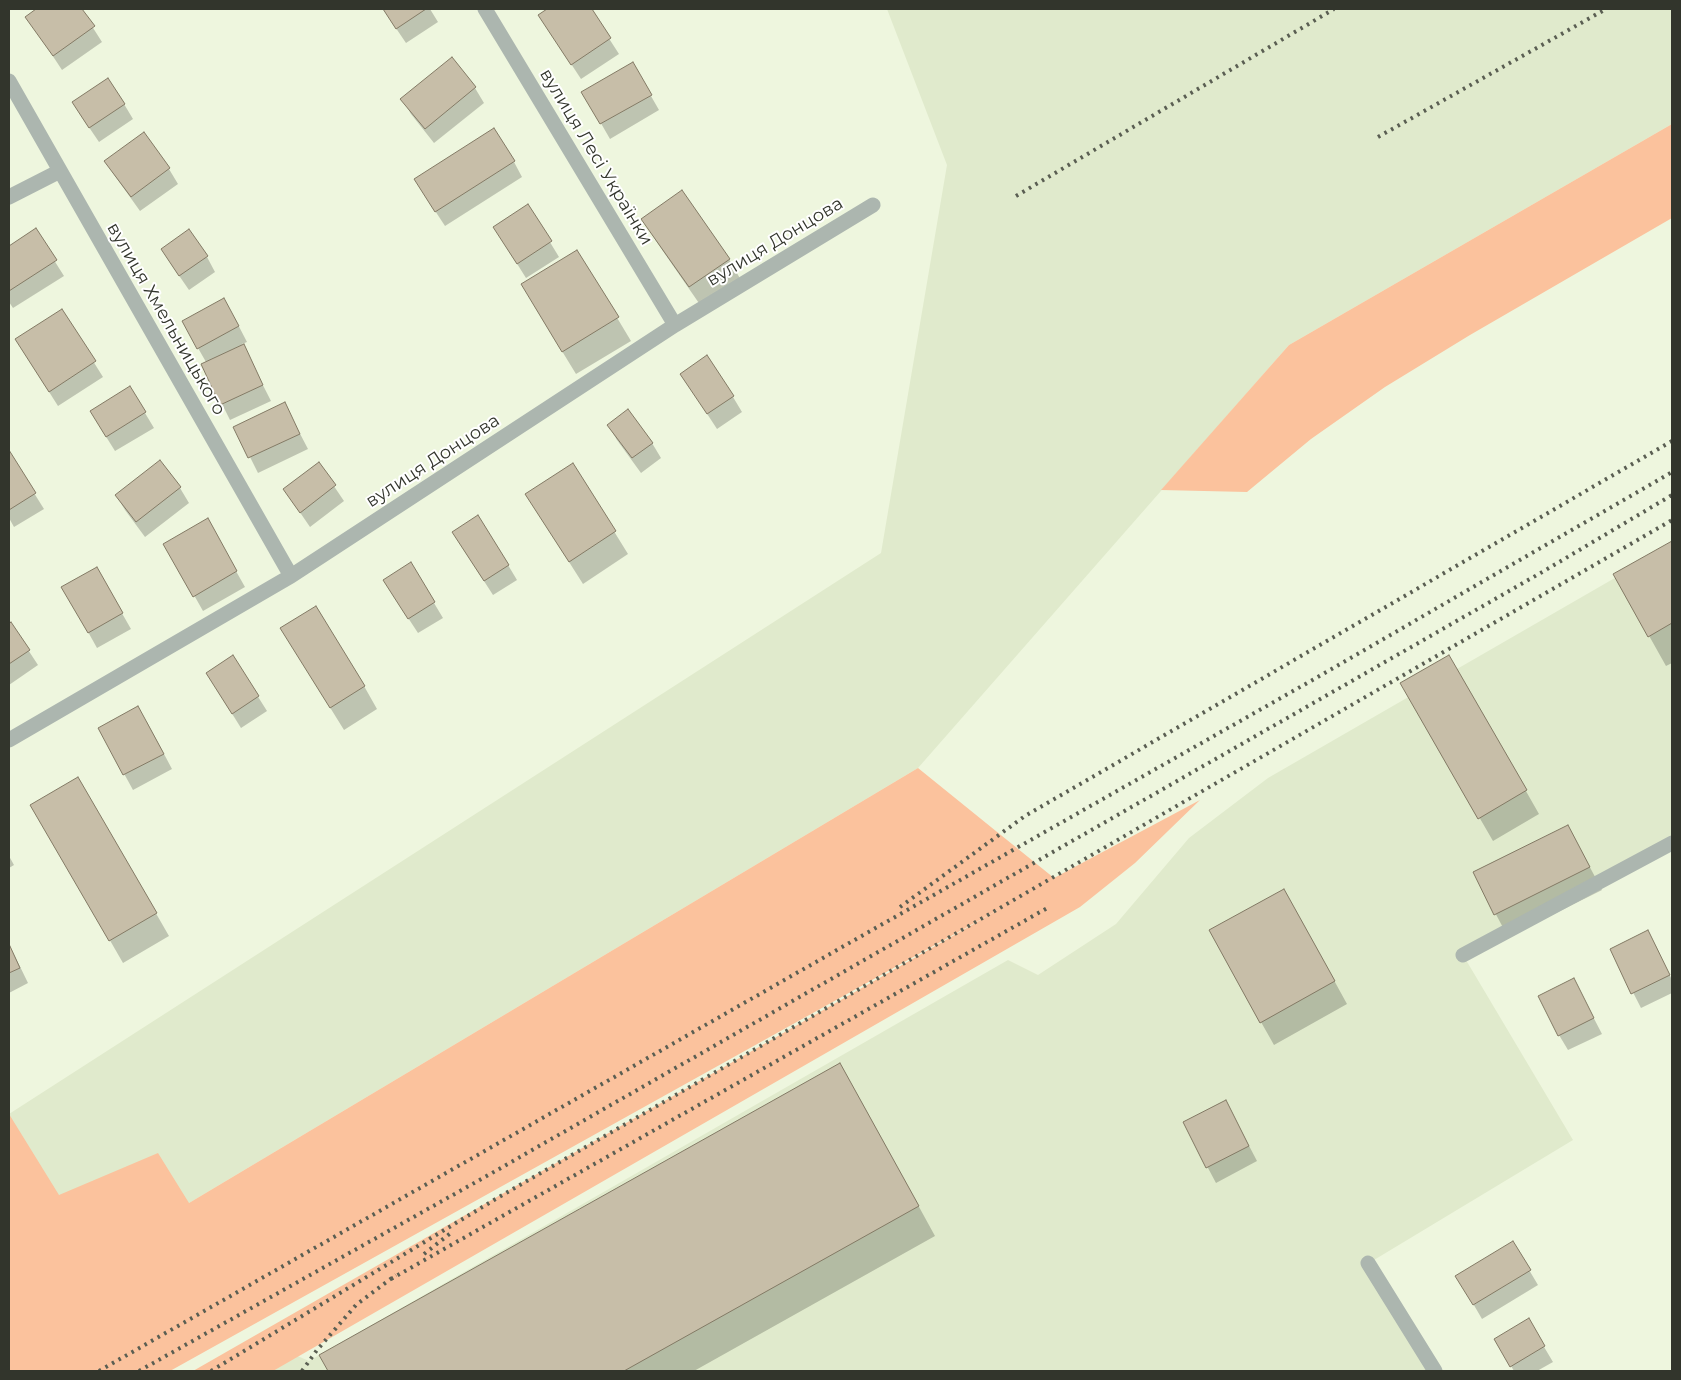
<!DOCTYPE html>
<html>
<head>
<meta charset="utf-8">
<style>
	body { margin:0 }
	#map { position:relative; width:1681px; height:1380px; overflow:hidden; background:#eef6de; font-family:Montserrat,sans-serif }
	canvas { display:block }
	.frame { position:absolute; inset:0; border:10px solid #32352c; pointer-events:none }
</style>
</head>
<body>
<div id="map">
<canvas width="1681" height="1380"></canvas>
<div class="frame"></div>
</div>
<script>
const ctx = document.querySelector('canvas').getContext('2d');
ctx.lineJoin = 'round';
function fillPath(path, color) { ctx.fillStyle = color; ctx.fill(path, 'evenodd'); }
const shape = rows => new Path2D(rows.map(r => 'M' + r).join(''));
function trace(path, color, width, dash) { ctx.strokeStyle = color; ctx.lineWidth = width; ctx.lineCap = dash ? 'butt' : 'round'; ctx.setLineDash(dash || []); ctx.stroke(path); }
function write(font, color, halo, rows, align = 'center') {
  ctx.font = font + ' Montserrat,sans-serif'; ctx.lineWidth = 4; ctx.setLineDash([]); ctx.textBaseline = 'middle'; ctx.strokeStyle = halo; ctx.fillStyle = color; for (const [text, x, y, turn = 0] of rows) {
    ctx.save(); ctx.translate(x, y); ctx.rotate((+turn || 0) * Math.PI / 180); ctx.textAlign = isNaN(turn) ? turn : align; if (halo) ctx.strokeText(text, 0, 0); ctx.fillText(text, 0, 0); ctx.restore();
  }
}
fillPath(shape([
	[887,9,1672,9,1672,124,1289,345,918,768,189,1203,9,1237,9,1114,881,553,947,165],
	[1672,545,1672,843,1463,955,1573,1140,1369,1263,1435,1371,265,1371,293,1354,309,1361,1008,960,1038,975,1116,924,1189,838,1268,778]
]), '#e0eacc');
fillPath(shape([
	[1672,124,1672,218,1470,335,1385,387,1311,439,1247,492,1161,490,1289,345],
	[918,768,1054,878,1200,800,1135,863,1080,907,273,1371,193,1371,1005,906,170,1371,9,1371,9,1114,59,1195,158,1153,189,1203]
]), '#fbc29d');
fillPath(shape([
	[38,9,81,9,102,42,62,70,27,17],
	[383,9,430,9,438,22,406,43],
	[549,9,590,9,619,54,581,79,539,15],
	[632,63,659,110,610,139,583,92],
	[475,88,484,103,434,143,411,114,402,99],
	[124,104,133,119,99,142,82,117],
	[143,134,169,169,178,184,140,211,115,176,106,161],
	[514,162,522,177,445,226,424,194],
	[528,206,559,257,526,278,504,243],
	[643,219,729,259,742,282,703,309,656,241],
	[35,230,64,276,13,308,9,302,9,247],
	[577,251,631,341,576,374,535,307],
	[207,257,215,272,189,290,171,264],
	[61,310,103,377,58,406,25,354],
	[233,315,247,342,242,344,271,401,230,420,202,364,206,362,198,348],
	[681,374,733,397,742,412,717,429],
	[130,388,154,428,115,451,100,427],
	[284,403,308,449,258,473,235,427],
	[608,425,652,443,661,458,641,473,617,440],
	[9,453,44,509,14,527,9,518],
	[160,462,180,488,189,503,145,537,125,510,116,495],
	[319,464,344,501,310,527,284,489],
	[573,465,628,554,583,584,526,494],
	[207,520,245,587,203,611,165,544],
	[1672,543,1672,663,1666,666,1615,575],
	[462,547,508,565,517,580,493,595],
	[96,568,131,629,97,648,63,587],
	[393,595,434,603,443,618,418,633],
	[11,624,38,665,9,685,9,625],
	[295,651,364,686,377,709,344,730],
	[1449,656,1539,814,1493,841,1402,684],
	[233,657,267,711,241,728,216,688],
	[147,722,172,769,133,790,99,728],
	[78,778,169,936,123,963,32,805],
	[1568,826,1602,890,1508,937,1474,873],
	[9,856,14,865,9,868],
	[1297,913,1347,1004,1274,1045,1261,1022],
	[9,944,28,983,9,993],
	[1656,946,1672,980,1672,993,1641,1008,1611,949],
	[1574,980,1602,1034,1568,1050,1559,1035],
	[857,1094,935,1236,694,1371,330,1371,321,1355],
	[1234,1117,1257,1161,1216,1183,1184,1123],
	[1513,1243,1538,1285,1482,1319,1457,1276],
	[1528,1320,1553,1362,1537,1371,1514,1371,1495,1339]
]), '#0003');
const building = shape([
	[36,9,82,9,95,26,53,56,25,17,36,9],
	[383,9,426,9,396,29,383,9],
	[547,9,592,9,611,38,571,65,538,15,547,9],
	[452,57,476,87,425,129,400,99,452,57],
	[633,62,652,95,600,124,581,92,633,62],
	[108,78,125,104,89,128,72,102,108,78],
	[494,128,515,161,435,212,414,179,494,128],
	[144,132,170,168,131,197,104,161,144,132],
	[682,190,730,259,689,287,641,219,682,190],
	[528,204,552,241,517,264,493,227,528,204],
	[36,228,57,260,9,291,9,246,36,228],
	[189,229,208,256,179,276,161,249,189,229],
	[577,250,619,317,562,352,521,284,577,250],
	[224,298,239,326,197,349,182,321,224,298],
	[62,309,96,361,49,392,15,339,62,309],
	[244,344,263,385,220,405,201,364,244,344],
	[707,355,734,396,707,414,680,374,707,355],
	[130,386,146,412,106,437,90,411,130,386],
	[285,402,300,434,248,458,233,427,285,402],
	[628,409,653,443,632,458,607,425,628,409],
	[9,450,36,493,9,510,9,450],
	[160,460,181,487,136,522,115,495,160,460],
	[319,462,336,485,300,513,283,489,319,462],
	[573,463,616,531,569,562,525,494,573,463],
	[478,515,509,565,484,581,452,532,478,515],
	[208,518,237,571,193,597,163,544,208,518],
	[1672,541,1672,623,1648,637,1613,574,1672,541],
	[411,562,435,602,408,619,383,580,411,562],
	[97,567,123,613,88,633,61,587,97,567],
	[316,606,365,686,330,708,280,628,316,606],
	[11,622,30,650,9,664,9,624,11,622],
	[233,655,259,696,232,714,206,673,233,655],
	[1449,655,1527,790,1478,819,1400,683,1449,655],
	[138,706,164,754,123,775,98,728,138,706],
	[78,777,157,913,109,941,30,805,78,777],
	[1568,825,1590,867,1494,915,1473,872,1568,825],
	[1284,889,1335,981,1260,1023,1209,930,1284,889],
	[1648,930,1670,975,1631,994,1610,949,1648,930],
	[9,944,20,968,9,973,9,944],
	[1574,978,1594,1018,1558,1036,1538,996,1574,978],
	[840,1063,919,1206,624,1371,328,1371,319,1355,840,1063],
	[1226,1100,1249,1146,1206,1168,1183,1122,1226,1100],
	[1513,1241,1531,1270,1473,1305,1455,1276,1513,1241],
	[1529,1318,1545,1346,1510,1367,1494,1339,1529,1318]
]);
fillPath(building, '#c7bea8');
trace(building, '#837a65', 1);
trace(shape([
	[1368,1263,1435,1371]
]), '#acb6af', 15);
trace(shape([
	[485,9,675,325],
	[9,81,291,576],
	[9,197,60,171],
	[9,740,291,576,675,325,873,205],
	[1463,955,1672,843]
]), '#acb6af', 15);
trace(shape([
	[1378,137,1606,9],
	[1016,196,1334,9],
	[900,907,1025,816,1672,441],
	[424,1254,452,1232],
	[391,1279,1049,907],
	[99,1371,858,938,1316,678,1672,472],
	[139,1371,492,1173,1544,571,1672,495],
	[211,1371,494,1200,1672,520],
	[302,1371,317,1350,356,1305,396,1275]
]), '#5a5e52', 4, [2.5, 5]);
write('18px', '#32352c', '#fff', [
	["вулиця Лесі Українки",596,157,59],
	["вулиця Донцова",775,242,-31],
	["вулиця Хмельницького",166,319,60],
	["вулиця Донцова",433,461,-33]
]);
</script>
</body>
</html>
